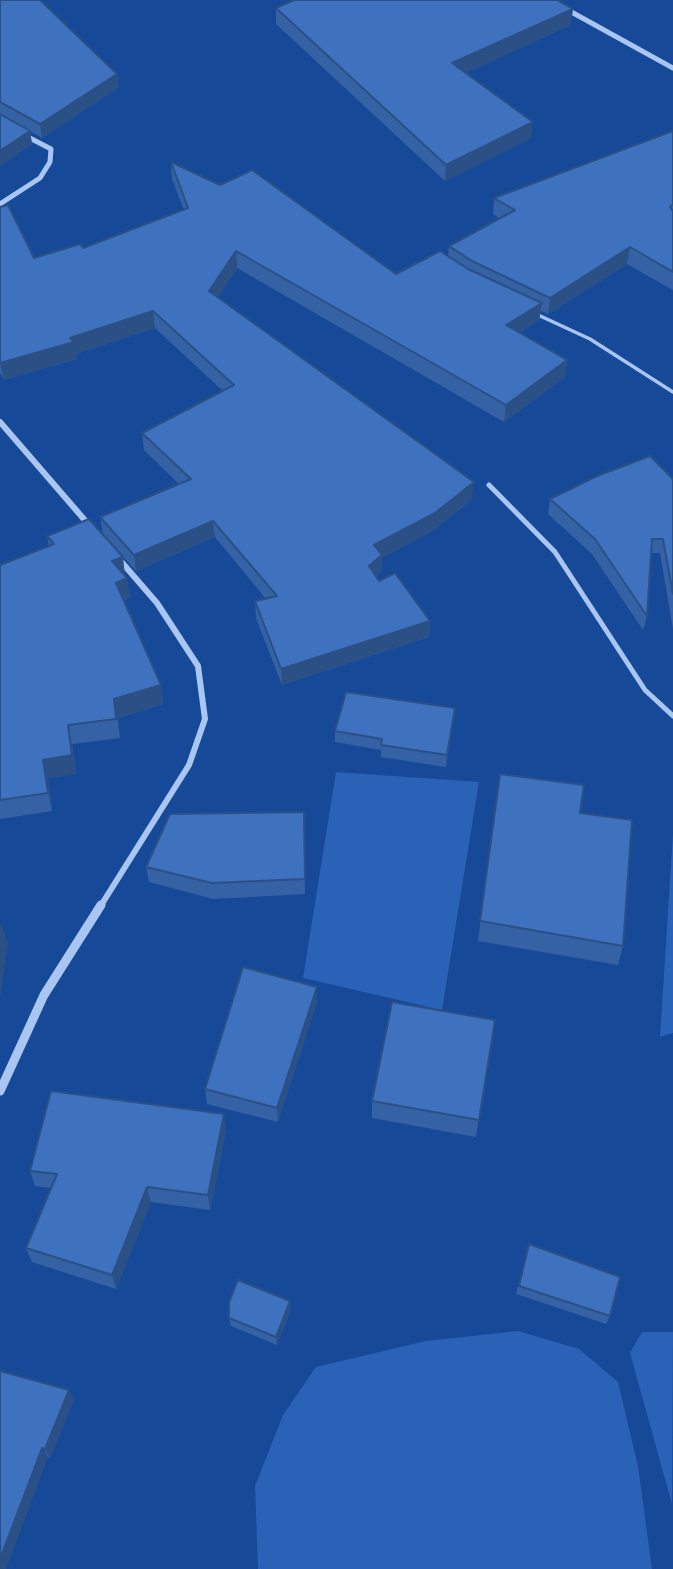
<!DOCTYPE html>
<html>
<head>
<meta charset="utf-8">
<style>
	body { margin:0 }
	canvas { display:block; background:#164997 }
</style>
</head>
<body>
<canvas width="673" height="1569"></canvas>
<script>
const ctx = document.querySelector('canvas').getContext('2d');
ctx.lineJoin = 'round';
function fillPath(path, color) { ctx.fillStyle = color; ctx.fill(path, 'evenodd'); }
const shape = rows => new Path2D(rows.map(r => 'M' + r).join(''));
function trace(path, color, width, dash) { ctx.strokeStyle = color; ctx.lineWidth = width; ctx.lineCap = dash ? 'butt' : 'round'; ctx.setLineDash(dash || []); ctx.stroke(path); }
fillPath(shape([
	[336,772,479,782,442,1010,303,978],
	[673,834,673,1033,660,1037],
	[518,1331,579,1349,618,1382,638,1466,652,1569,258,1569,255,1486,283,1415,316,1367,426,1341],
	[642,1332,673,1332,672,1504,630,1353]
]), '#2962b6');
trace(shape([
	[536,314,590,339,673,392]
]), '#a9c6f2', 3.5);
trace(shape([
	[489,485,555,552,645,690,673,716]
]), '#a9c6f2', 5);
trace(shape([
	[566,9,673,68],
	[0,204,40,178,50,162,51,149,24,135]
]), '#a9c6f2', 5);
trace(shape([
	[0,422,89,525],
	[100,907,189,765,205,719,198,666,157,603,118,558]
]), '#a9c6f2', 6);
trace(shape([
	[0,1091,44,995,101,905]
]), '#a9c6f2', 9);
fillPath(shape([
	[0,0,117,74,119,87,42,138,30,131,32,144,0,166],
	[276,8,571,25,465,73,531,138,445,181,276,24],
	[673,131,673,290,627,264,548,314,541,311,539,320,519,333,567,360,565,377,504,422,237,268,218,297,472,499,434,530,382,558,381,572,376,576,379,581,430,621,429,637,282,685,256,618,255,601,266,599,215,537,136,571,103,534,100,517,179,484,144,450,142,433,223,391,155,328,76,354,77,359,4,380,0,373,0,207,34,258,83,248,184,210,172,179,171,162,396,274,448,256,449,246,500,219,493,214,494,198],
	[673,479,673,629,660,553,651,553,647,616,643,630,592,554,548,514,550,499],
	[47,536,125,576,130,597,123,601,161,685,163,704,118,718,120,738,72,744,76,774,48,778,52,811,0,819,0,566,49,547],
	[455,708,446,767,381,757,381,750,335,742,335,731],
	[500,774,580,813,623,946,618,965,478,941],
	[304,812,305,894,213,899,149,882,146,867],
	[317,1002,278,1122,207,1104,205,1089],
	[495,1020,476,1137,372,1118,372,1101],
	[226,1130,210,1210,151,1202,116,1289,32,1262,26,1248,51,1188,35,1186,30,1171],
	[529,1244,610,1316,606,1324,516,1294],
	[291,1309,277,1345,231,1326,229,1318],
	[0,1371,69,1390,74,1400,50,1458,48,1457]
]), '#3562a4');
fillPath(shape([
	[573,9,571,25,451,80,452,63],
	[117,74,119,87,42,138,40,124],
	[533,122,531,138,445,181,446,165],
	[30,131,32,144,0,166,0,151],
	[630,247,627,264,548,314,550,298],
	[236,251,237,268,211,308,209,291],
	[542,303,539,320,505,342,506,325],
	[153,311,155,328,76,354,77,359,4,380,0,363,70,338],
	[567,360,565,377,504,422,506,405],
	[474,482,472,499,434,530,382,558,381,572,368,582,369,566,374,545],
	[213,521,215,537,136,571,134,555],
	[123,557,125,576,112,561],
	[127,578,130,597,119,603,116,583],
	[430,621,429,637,282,685,281,669],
	[161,685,163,704,118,718,120,738,114,699],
	[455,708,454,720,446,767,447,755],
	[68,725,76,774,48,778,52,811,48,793,43,760],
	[2,926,8,943,0,999,0,943],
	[317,987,317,1002,278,1122,277,1108],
	[224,1114,226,1130,210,1210,208,1195],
	[147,1187,151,1202,116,1289,112,1275],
	[290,1301,291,1309,277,1345,276,1337],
	[69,1390,74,1400,50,1458,45,1449],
	[42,1448,48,1457,6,1569,0,1569,0,1559]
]), '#2b5086');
const building = shape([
	[0,0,40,0,117,74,40,124,0,102,0,0],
	[294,0,557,0,573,9,452,63,533,122,446,165,276,8,294,0],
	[0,114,30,131,0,151,0,114],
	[673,131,673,204,670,207,673,211,673,272,630,247,550,298,472,261,449,246,515,210,494,198,673,131],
	[171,162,220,185,252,170,396,274,440,251,468,269,542,303,506,325,567,360,506,405,236,251,209,291,474,482,435,513,374,545,382,555,369,566,379,581,395,573,430,621,281,669,255,601,277,596,213,521,134,555,100,517,191,479,142,433,234,385,153,311,70,338,74,342,0,363,0,207,8,205,34,258,80,244,83,248,188,208,171,162],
	[650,456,673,479,673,594,663,539,652,539,647,616,595,539,550,499,597,476,650,456],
	[89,519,123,557,112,561,127,578,116,583,161,685,114,699,116,719,68,725,72,755,43,760,48,793,0,800,0,565,54,544,47,536,89,519],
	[346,692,455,708,447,755,381,745,382,739,335,731,346,692],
	[500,774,584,785,580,813,632,820,623,946,480,921,500,774],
	[304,812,305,879,212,883,146,867,170,814,304,812],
	[0,926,2,926,0,943,0,926],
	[243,967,317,987,277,1108,205,1089,243,967],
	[392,1002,495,1020,479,1120,372,1101,392,1002],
	[51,1091,224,1114,208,1195,147,1187,112,1275,26,1248,57,1174,30,1171,51,1091],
	[529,1244,620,1277,610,1316,519,1286,529,1244],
	[238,1280,290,1301,276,1337,229,1318,229,1302,238,1280],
	[0,1371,69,1390,45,1449,42,1448,0,1559,0,1371]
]);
fillPath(building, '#3e72bf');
trace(building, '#2b5086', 2);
</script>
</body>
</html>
